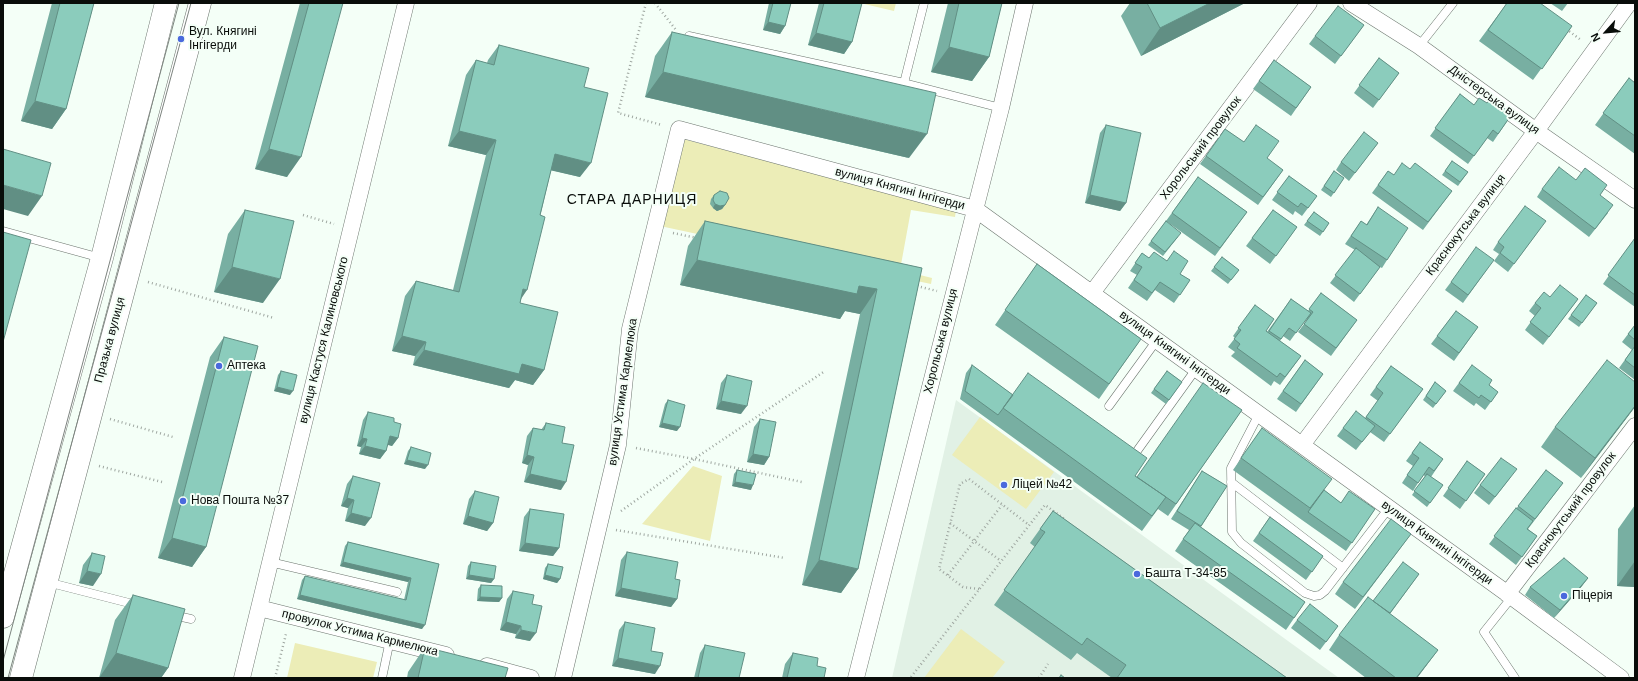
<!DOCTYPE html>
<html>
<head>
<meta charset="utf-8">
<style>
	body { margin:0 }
	#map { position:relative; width:1638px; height:681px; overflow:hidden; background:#f4fff7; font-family:Helvetica,sans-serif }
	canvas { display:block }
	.frame { position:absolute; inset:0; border:4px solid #090d0a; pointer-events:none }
	.north { position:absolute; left:1586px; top:12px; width:40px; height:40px; -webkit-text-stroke:3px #f4fff7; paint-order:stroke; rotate:243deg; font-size:11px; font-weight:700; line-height:16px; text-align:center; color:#090d0a }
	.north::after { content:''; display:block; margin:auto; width:14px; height:18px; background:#090d0a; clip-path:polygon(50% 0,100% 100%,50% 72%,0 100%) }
</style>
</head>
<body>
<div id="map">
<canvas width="1638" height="681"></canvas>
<div class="frame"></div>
<div class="north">N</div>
</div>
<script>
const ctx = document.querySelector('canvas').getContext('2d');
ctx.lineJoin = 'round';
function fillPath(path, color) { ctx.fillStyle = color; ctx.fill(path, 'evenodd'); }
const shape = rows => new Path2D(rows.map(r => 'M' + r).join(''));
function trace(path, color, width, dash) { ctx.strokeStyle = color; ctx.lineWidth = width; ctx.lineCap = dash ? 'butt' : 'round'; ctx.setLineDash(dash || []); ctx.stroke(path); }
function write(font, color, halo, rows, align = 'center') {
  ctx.font = font + ' Helvetica,sans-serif'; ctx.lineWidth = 4; ctx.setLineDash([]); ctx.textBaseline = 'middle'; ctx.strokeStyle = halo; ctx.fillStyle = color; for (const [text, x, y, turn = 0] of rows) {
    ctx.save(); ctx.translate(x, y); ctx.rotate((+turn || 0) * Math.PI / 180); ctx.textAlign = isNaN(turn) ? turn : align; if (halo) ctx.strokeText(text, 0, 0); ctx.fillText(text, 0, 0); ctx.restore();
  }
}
fillPath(shape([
	[956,400,1339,678,892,678]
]), '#e1f1e5');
fillPath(shape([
	[860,3,896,3,894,11],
	[683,139,956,209,955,217,911,210,900,270,932,278,931,284,660,226],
	[980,417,1054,472,1026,509,952,455],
	[693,466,722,476,710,541,642,524],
	[961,629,1005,662,992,678,924,678],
	[295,643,377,662,373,678,287,678]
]), '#ecedb7');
const lane = shape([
	[689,36,904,83,1001,108],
	[1419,46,1453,3],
	[904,83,924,3],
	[3,231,101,258],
	[1109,406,1157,340],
	[1259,414,1231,468,1232,532,1241,543,1305,593,1314,596,1320,595,1325,591,1389,508],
	[1137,451,1196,369],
	[1231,482,1343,568],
	[270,562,397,592],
	[47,582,137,605],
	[1512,597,1484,632,1515,678],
	[173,615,191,619],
	[382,678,390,640]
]);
const street = shape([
	[1351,3,1419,46,1536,131,1635,200],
	[1092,293,1309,3],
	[1302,445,1536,131,1629,3],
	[1507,594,1635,426],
	[259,608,446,655],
	[487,666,531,678],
	[242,678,406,3],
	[563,678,618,445,630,329,679,129,975,209,1512,597,1621,678],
	[856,678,1001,108,1025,3]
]);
const secondary = shape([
	[3,617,102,258,166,3],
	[21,678,200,3]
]);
trace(lane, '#6d766f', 9);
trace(street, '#6d766f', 17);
trace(secondary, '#6d766f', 23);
trace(shape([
	[646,3,618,113,662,125],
	[655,3,676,30],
	[1566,29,1581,40],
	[303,215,334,224],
	[673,233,697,238],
	[148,282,274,318],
	[917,286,937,291],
	[110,419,173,437],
	[636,448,694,459,802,482],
	[99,466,162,482],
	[621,511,694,459,825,371],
	[950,523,1001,561],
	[616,530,785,558],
	[948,575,1002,505],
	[979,589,963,587,939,569,960,484,969,479,1029,525],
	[911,677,1045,505,1066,520],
	[275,678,286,634],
	[1039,678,1048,664]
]), '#9fa7a1', 2.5, [1, 3]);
trace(lane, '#fff', 8);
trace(street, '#fff', 16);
trace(secondary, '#fff', 22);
trace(shape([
	[3,661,179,3],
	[8,678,191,3]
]), '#7d847f', 1);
fillPath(shape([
	[52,3,94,3,66,109,52,129,21,121],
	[300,3,343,3,287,177,255,169],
	[769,3,791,3,785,26,780,34,763,30],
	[819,3,862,3,852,42,844,54,808,45],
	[948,3,1002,3,989,57,972,81,931,72],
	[1130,3,1245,3,1141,56,1121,16],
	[1507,3,1572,26,1533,80,1479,41],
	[1550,3,1568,3,1562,11],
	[1364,25,1335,64,1309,44,1315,36],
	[672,32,909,158,645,97,655,56],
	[499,45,584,87,580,177,551,170,520,303,544,370,533,385,515,380,509,388,413,365,415,356,392,351,405,296,416,281,453,290,486,155,448,146,466,75,476,60,487,63,488,60],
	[1379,58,1399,73,1373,108,1354,93],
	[1274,60,1311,87,1291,116,1253,89],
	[1629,78,1635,83,1635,154,1595,125],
	[1460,94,1474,105,1487,103,1512,114,1493,142,1487,138,1468,164,1430,136],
	[1106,125,1126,203,1120,211,1085,203,1100,133],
	[1225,129,1283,170,1258,205,1200,164],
	[1378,143,1349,181,1336,170,1341,162],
	[1452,161,1468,172,1458,186,1442,175],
	[1410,169,1452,191,1423,230,1372,193,1388,171,1394,175],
	[1334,171,1344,178,1331,197,1321,190],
	[1289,176,1317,196,1302,216,1295,211,1293,215,1272,200],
	[1198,177,1247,212,1215,256,1166,221],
	[1576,180,1600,195,1608,213,1589,237,1537,197,1542,189],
	[714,195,725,205,722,209,717,211,713,208,710,204,711,199],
	[1378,207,1387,260,1382,268,1380,267,1354,302,1330,283,1355,250,1345,244,1361,221,1366,225],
	[245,210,263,303,214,292,228,234],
	[1273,210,1297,227,1270,264,1246,246],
	[1314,212,1329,223,1320,236,1304,225],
	[705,221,922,268,858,569,841,593,802,585,860,314,845,311,840,319,680,285,688,246],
	[1166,221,1178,237,1163,256,1148,245],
	[1540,229,1508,272,1494,261,1499,254,1493,250,1498,242],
	[1635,238,1635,307,1603,284],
	[1142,253,1149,258,1180,274,1190,280,1174,303,1155,290,1147,301,1128,288,1137,275,1130,271],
	[1222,257,1239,270,1228,284,1211,271],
	[1037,264,1141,339,1099,399,995,325],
	[1488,268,1463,303,1445,290,1451,282],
	[1321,293,1357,320,1331,356,1298,332,1307,320,1306,319,1290,341,1283,336,1280,341,1301,356,1280,385,1274,381,1271,386,1231,356,1235,352,1228,347,1235,338,1233,336,1255,305,1266,331,1267,332,1291,299,1308,311],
	[1586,295,1597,303,1579,327,1568,319],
	[1550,297,1578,299,1543,345,1525,330,1535,316,1529,311,1535,303],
	[1456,311,1478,327,1454,361,1431,344],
	[1635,325,1635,380,1619,368,1632,350,1622,342],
	[224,337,206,547,192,567,158,558,210,357],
	[1305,360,1323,374,1296,412,1277,399],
	[972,365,1013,395,1137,477,1242,410,1168,516,1158,509,1142,531,960,399,966,373],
	[1472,365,1489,385,1498,392,1485,410,1476,403,1474,406,1453,391],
	[1391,366,1423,389,1384,442,1370,432,1356,450,1337,436,1343,428,1365,418,1378,401,1370,395],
	[281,371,290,395,274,391,278,375],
	[1167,371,1182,382,1166,404,1151,393],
	[727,375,741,414,716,409,721,383],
	[1435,382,1446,391,1433,408,1423,400],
	[1635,382,1635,407,1581,478,1541,447,1555,427],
	[668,400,677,431,659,427,665,404],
	[368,412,394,422,398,438,392,446,387,444,386,451,380,459,359,454,361,447,357,446,363,420],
	[760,419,769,457,764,465,747,462,754,427],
	[546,423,562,443,561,490,524,482,528,465,522,463,527,436,533,428,541,430],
	[1262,428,1324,490,1341,503,1375,509,1346,551,1302,520,1233,470],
	[1420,442,1443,459,1431,477,1443,485,1427,507,1412,495,1425,476,1423,475,1413,491,1402,483,1413,466,1406,461],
	[411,447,425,469,404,464,408,451],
	[1467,461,1485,474,1460,509,1443,496],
	[737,470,751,490,732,486,734,474],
	[1546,470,1563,483,1528,529,1537,536,1516,565,1489,544],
	[1202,471,1227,486,1201,527,1305,602,1286,630,1175,551,1189,530,1171,519],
	[353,476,365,526,345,521,348,508,341,506,347,484],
	[1511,477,1489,505,1474,493,1480,485],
	[475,491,493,523,487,531,463,524,469,499],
	[1635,505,1635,587,1617,586,1618,529],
	[530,509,559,548,553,556,519,551,524,517],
	[1053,511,1287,678,1112,678,1077,653,1071,660,994,605,1035,547,1030,543],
	[1270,517,1323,556,1306,580,1253,541],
	[1411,534,1355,609,1335,594,1343,582],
	[348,542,439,564,422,629,297,599,302,580,305,576,404,600,408,582,340,566,345,546],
	[627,552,675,579,677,599,671,607,615,596,621,560],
	[92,553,93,586,79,583,83,565],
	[471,562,494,579,491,583,466,579,468,566],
	[548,564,560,579,557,583,543,579,545,568],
	[1419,574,1390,614,1438,650,1417,678,1366,678,1329,650,1339,635,1373,601],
	[1588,578,1582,586,1554,618,1525,595,1530,587],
	[481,585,502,598,499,602,477,601,478,589],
	[513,591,530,641,515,638,516,634,500,630,507,599],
	[133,595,168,668,161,678,99,678,115,620],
	[1297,620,1338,626,1320,650,1291,628],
	[625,622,651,651,655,674,612,666,619,630],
	[705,645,739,678,694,678,700,653],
	[425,647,505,678,407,678,408,672],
	[793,653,817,666,824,678,782,678,785,664]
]), '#78afa2');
fillPath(shape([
	[1210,3,1245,3,1141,56,1160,28],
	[768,22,785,26,780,34,763,30],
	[816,33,852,42,844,54,808,45],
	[949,47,989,57,972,81,931,72],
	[663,72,927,134,909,158,645,97],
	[35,101,66,109,52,129,21,121],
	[459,131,496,140,486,155,448,146],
	[269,149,301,157,287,177,255,169],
	[555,154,591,163,580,177,545,169],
	[3,185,42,196,28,216,3,209],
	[1090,195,1126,203,1120,211,1085,203],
	[715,204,725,205,722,209,717,211,713,208],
	[697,260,859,286,877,289,860,314,845,311,840,319,680,285],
	[232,267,280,279,263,303,214,292],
	[523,289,527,290,517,305],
	[402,336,426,342,415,356,392,351],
	[424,350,522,364,544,370,533,385,515,380,509,388,413,365],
	[277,387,293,391,290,395,274,391],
	[721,401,747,406,741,414,716,409],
	[1635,406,1635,407,1581,478,1595,458],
	[662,423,680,427,677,431,659,427],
	[390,436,398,438,392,446,384,444],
	[362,438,367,439,361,447,357,446],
	[365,446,386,451,380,459,359,454],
	[753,454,769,457,764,465,747,462],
	[527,455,534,457,528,465,522,463],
	[407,460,428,465,425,469,404,464],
	[530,474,566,482,561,490,524,482],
	[735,482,753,485,751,490,732,486],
	[347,498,354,500,348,508,341,506],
	[351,513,371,518,365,526,345,521],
	[468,516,493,523,487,531,463,524],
	[172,538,206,547,192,567,158,558],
	[525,543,559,548,553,556,519,551],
	[819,560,858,569,841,593,802,585],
	[1635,561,1635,587,1617,586],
	[343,562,411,578,408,582,340,566],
	[87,571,101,574,93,586,79,583],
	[469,575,494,579,491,583,466,579],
	[545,575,560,579,557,583,543,579],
	[1588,578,1582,586,1554,618,1560,610],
	[621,588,677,599,671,607,615,596],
	[300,595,425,625,422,629,297,599],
	[480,597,502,598,499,602,477,601],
	[506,622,521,626,516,634,500,630],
	[521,630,536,633,530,641,515,638],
	[1438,650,1417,678,1416,678],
	[116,653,168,668,161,678,99,678],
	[618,658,660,666,655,674,612,666]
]), '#618f84');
const building = shape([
	[60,3,94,3,66,109,35,101,60,3],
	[309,3,343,3,301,157,269,149,309,3],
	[773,3,791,3,785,26,768,22,773,3],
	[824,3,862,3,852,42,816,33,824,3],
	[959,3,1002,3,989,57,949,47,959,3],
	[1147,3,1210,3,1160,28,1147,3],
	[1507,3,1540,3,1572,26,1542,69,1488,30,1507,3],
	[1338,6,1364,25,1341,56,1315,36,1338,6],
	[672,32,936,93,927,134,663,72,672,32],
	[499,45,589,68,584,87,608,93,591,163,555,154,540,215,545,217,527,290,523,289,520,303,558,312,544,370,522,364,519,374,424,350,426,342,402,336,416,281,459,292,496,140,459,131,476,60,494,65,499,45],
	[1379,58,1399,73,1379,100,1359,85,1379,58],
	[1274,60,1311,87,1296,108,1259,81,1274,60],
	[1629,78,1635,83,1635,136,1603,113,1629,78],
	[1460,94,1474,105,1479,98,1487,103,1490,98,1512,114,1498,134,1493,130,1474,156,1435,128,1460,94],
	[1106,125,1141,133,1126,203,1090,195,1106,125],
	[1256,125,1279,141,1267,158,1283,170,1263,197,1206,156,1225,129,1244,142,1256,125],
	[1364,132,1378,143,1355,173,1341,162,1364,132],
	[3,149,51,163,42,196,3,185,3,149],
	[1452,161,1468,172,1460,182,1445,171,1452,161],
	[1402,163,1410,169,1415,163,1452,191,1428,222,1378,185,1388,171,1394,175,1402,163],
	[1559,167,1576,180,1585,168,1607,185,1600,195,1613,205,1595,229,1542,189,1559,167],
	[1334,171,1344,178,1334,193,1324,186,1334,171],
	[1289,176,1317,196,1308,208,1301,203,1298,207,1277,192,1289,176],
	[1198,177,1247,212,1220,248,1172,213,1198,177],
	[720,191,727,193,729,198,725,205,720,206,715,204,713,200,714,195,720,191],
	[1525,206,1546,221,1514,264,1500,253,1504,247,1498,242,1525,206],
	[1378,207,1408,228,1387,260,1351,236,1361,221,1367,225,1378,207],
	[245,210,294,221,280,279,232,267,245,210],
	[1273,210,1297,227,1276,256,1252,238,1273,210],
	[1314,212,1329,223,1323,232,1307,221,1314,212],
	[705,221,922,268,858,569,819,560,877,289,859,286,857,294,697,260,705,221],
	[1166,221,1181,233,1165,252,1151,241,1166,221],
	[3,232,31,240,3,342,3,232],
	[1635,238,1635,295,1608,275,1635,238],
	[1476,247,1494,260,1468,295,1451,282,1476,247],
	[1356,248,1380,267,1360,294,1335,275,1356,248],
	[1174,251,1188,261,1180,274,1190,280,1180,295,1160,282,1152,293,1134,280,1142,267,1135,263,1142,253,1149,258,1154,252,1167,261,1174,251],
	[1222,257,1239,270,1231,280,1214,267,1222,257],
	[1037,264,1141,339,1109,384,1005,310,1037,264],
	[1560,285,1578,299,1549,337,1530,322,1541,308,1535,303,1544,292,1550,297,1560,285],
	[1321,293,1357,320,1336,348,1304,324,1313,312,1309,309,1321,293],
	[1586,295,1597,303,1582,323,1571,315,1586,295],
	[1291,299,1311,313,1296,333,1289,328,1281,339,1269,331,1291,299],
	[1255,305,1274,319,1266,331,1301,356,1285,377,1280,373,1277,377,1237,348,1240,344,1234,339,1241,330,1238,328,1255,305],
	[1456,311,1478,327,1459,353,1437,336,1456,311],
	[1635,325,1635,340,1628,334,1635,325],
	[224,337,258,346,206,547,172,538,224,337],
	[1635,346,1635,368,1625,360,1635,346],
	[1305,360,1323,374,1301,404,1283,391,1305,360],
	[1607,360,1635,382,1635,406,1595,458,1555,427,1607,360],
	[972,365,1013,395,998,415,965,391,972,365],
	[1472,365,1492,380,1489,385,1498,392,1491,402,1481,395,1479,398,1459,383,1472,365],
	[1391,366,1423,389,1390,434,1366,417,1383,393,1376,387,1391,366],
	[281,371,297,375,293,391,277,387,281,371],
	[1167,371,1182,382,1169,400,1154,389,1167,371],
	[1028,373,1147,458,1135,476,1166,497,1152,516,1003,408,1028,373],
	[727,375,752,381,747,406,721,401,727,375],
	[1435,382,1446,391,1436,404,1426,396,1435,382],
	[1203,383,1242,410,1176,504,1137,477,1203,383],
	[668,400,685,405,680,427,662,423,668,400],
	[1356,411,1375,426,1362,442,1343,428,1356,411],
	[368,412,394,418,394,422,401,424,398,438,390,436,386,451,365,446,367,439,362,438,368,412],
	[760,419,776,422,769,457,753,454,760,419],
	[546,423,565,427,562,443,574,445,566,482,530,474,534,457,527,455,533,428,544,430,546,423],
	[1262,428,1332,479,1310,508,1241,458,1262,428],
	[1420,442,1443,459,1434,471,1429,467,1418,483,1407,475,1419,458,1412,453,1420,442],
	[411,447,431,453,428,465,407,460,411,447],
	[1501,458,1517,469,1495,497,1480,485,1501,458],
	[1467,461,1485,474,1466,501,1448,488,1467,461],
	[737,470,756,474,753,485,735,482,737,470],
	[1546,470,1563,483,1535,519,1518,506,1546,470],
	[1202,471,1227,486,1201,526,1177,511,1202,471],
	[1427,474,1443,485,1430,503,1414,491,1427,474],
	[353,476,380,483,371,518,351,513,354,500,347,498,353,476],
	[1324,490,1341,503,1349,491,1375,509,1352,543,1308,512,1324,490],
	[475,491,499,497,493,523,468,516,475,491],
	[1516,508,1533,521,1527,529,1537,536,1522,557,1494,536,1516,508],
	[530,509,564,514,559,548,525,543,530,509],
	[1053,511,1287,678,1117,678,1126,665,1087,638,1082,645,1004,590,1045,532,1040,529,1053,511],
	[1270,517,1323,556,1312,572,1259,533,1270,517],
	[1391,519,1411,534,1363,597,1343,582,1391,519],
	[1195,523,1305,602,1294,618,1183,539,1195,523],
	[348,542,439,564,425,625,300,595,305,576,406,600,411,578,343,562,348,542],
	[627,552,678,562,675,579,680,580,677,599,621,588,627,552],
	[92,553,105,556,101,574,87,571,92,553],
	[1564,558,1588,578,1560,610,1530,587,1564,558],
	[471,562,496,566,494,579,469,575,471,562],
	[1403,562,1419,574,1390,613,1373,601,1403,562],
	[548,564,563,567,560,579,545,575,548,564],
	[481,585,502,586,502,598,480,597,481,585],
	[513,591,534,595,532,604,542,606,536,633,521,630,521,626,506,622,513,591],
	[133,595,185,609,168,668,116,653,133,595],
	[1368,597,1438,650,1416,678,1396,678,1339,635,1368,597],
	[1310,604,1338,626,1326,642,1297,620,1310,604],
	[625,622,655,628,651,651,663,653,660,666,618,658,625,622],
	[705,645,745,653,739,678,698,678,705,645],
	[425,647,508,668,505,678,418,678,425,647],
	[793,653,818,658,817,666,826,668,824,678,787,678,793,653],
	[1061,675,1065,678,1059,678,1061,675]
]);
fillPath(building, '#8bccbc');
trace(building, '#618f84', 1);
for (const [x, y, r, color] of [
	[181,39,4,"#4a69dd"],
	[219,366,4,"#4a69dd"],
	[1004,485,4,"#4a69dd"],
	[183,501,4,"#4a69dd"],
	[1137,574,4,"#4a69dd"],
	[1564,596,4,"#4a69dd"]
]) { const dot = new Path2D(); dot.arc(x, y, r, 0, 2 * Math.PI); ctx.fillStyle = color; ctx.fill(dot); trace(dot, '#f4fff7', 1.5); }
write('12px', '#090d0a', '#f4fff7', [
	["Вул. Княгині",189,32],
	["Інгігерди",189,46],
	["Аптека",227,366],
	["Ліцей №42",1012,485],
	["Нова Пошта №37",191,501],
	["Башта Т-34-85",1145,574],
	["Піцерія",1572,596]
], 'left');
write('12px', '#090d0a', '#f4fff7', [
	["Дністерська вулиця",1494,100,36],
	["Хорольський провулок",1201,148,-53],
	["вулиця Княгині Інгігерди",900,189,15],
	["Краснокутська вулиця",1466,225,-53],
	["Празька вулиця",110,340,-75],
	["вулиця Кастуся Калиновського",324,340,-76],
	["Хорольська вулиця",941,341,-76],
	["вулиця Княгині Інгігерди",1175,353,36],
	["вулиця Устима Кармелюка",623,392,-82],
	["Краснокутський провулок",1571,510,-53],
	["вулиця Княгині Інгігерди",1437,543,36],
	["провулок Устима Кармелюка",360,633,14]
]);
ctx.letterSpacing = '1px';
write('14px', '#090d0a', '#f4fff7', [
	["СТАРА ДАРНИЦЯ",632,200]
]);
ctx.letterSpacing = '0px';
</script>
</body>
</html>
